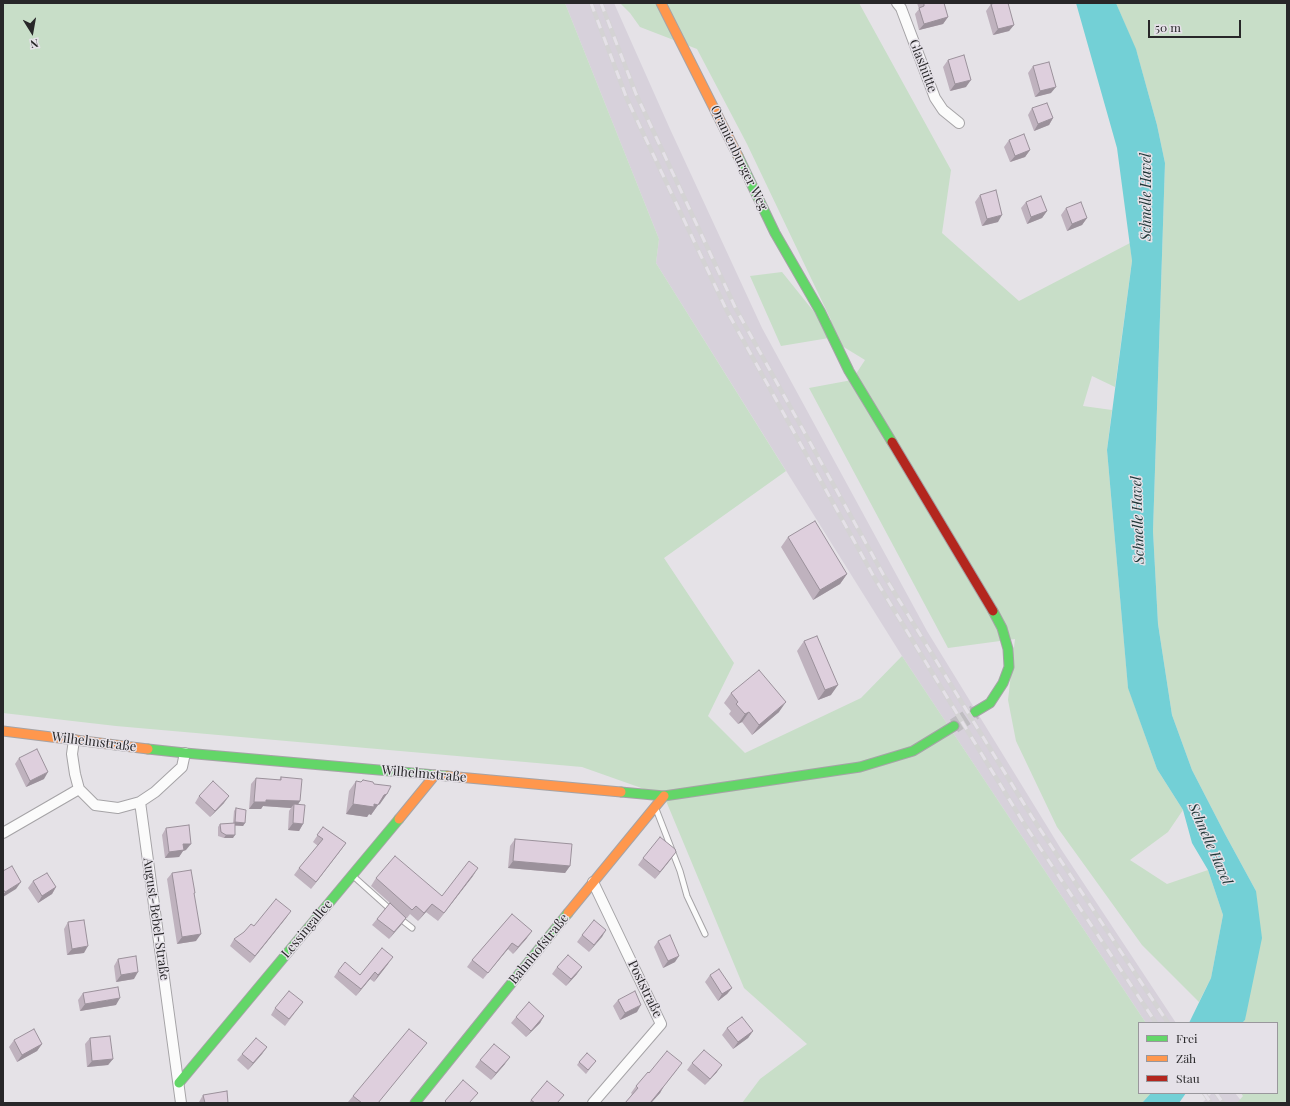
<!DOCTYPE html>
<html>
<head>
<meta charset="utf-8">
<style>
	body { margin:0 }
	#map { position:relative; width:1290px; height:1106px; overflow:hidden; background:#e5e2e7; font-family:"Playfair Display",serif }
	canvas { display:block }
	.frame { position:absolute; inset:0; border:4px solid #282729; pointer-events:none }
	.legend { position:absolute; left:1138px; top:1022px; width:140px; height:72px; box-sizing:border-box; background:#e5e1e8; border:1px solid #99979c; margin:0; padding:5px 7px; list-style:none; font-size:12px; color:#282729 }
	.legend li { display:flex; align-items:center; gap:8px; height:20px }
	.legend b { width:20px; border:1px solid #99979c }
	.north { position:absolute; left:12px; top:12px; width:40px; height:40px; -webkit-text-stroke:3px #e5e1e8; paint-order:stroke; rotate:169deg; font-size:11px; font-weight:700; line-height:16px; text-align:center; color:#282729 }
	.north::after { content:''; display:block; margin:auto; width:14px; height:18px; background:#282729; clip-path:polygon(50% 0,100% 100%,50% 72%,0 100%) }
	.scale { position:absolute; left:1148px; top:20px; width:93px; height:18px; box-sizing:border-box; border:2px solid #282729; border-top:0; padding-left:5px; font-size:12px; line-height:14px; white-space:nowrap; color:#282729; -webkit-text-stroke:3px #e5e1e8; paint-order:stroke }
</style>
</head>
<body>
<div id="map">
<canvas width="1290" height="1106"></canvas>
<div class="frame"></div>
<ul class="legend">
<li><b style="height:5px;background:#63d668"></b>Frei</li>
<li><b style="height:5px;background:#ff974d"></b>Zäh</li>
<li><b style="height:5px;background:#b3261e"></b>Stau</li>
</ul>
<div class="north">N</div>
<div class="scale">50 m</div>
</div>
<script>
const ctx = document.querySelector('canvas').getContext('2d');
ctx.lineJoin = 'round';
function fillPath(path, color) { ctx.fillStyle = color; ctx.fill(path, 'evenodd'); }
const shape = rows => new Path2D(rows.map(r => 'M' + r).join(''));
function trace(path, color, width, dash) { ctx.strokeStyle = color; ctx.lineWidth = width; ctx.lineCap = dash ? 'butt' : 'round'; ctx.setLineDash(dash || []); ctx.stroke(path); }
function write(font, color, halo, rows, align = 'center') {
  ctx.font = font + ' "Playfair Display",serif'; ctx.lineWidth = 3; ctx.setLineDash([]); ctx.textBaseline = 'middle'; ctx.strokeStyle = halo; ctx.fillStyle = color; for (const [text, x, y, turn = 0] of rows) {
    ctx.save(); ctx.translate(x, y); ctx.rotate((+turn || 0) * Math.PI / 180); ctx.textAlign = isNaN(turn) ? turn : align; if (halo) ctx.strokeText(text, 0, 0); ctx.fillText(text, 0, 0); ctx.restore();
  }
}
fillPath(shape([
	[565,3,614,3,670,129,762,328,927,631,1061,849,1176,1023,1146,1023,902,656,656,263,659,239],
	[1212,1093,1235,1093,1243,1103,1202,1103]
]), '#d7d1db');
fillPath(shape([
	[3,3,565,3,659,239,656,263,786,471,664,558,734,663,708,716,745,753,861,698,902,656,1146,1023,1139,1023,1139,1093,1151,1093,1142,1103,742,1103,760,1079,807,1044,744,988,664,796,582,767,116,726,3,713],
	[620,3,859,3,951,170,942,233,1019,301,1130,243,1132,261,1115,387,1092,376,1083,406,1112,410,1107,450,1128,687,1157,769,1183,810,1168,832,1130,860,1167,884,1208,870,1223,915,1211,978,1199,1002,1142,945,1057,827,1016,741,1008,700,1015,639,948,648,809,388,852,380,865,360,829,338,781,346,750,276,782,272,823,323,831,320,747,144,697,49,640,27,630,13],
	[1116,3,1287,3,1287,1103,1237,1103,1243,1096,1241,1093,1277,1093,1277,1023,1242,1023,1245,1020,1256,891,1225,834,1192,770,1172,715,1158,624,1153,531,1165,163,1157,125,1137,53]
]), '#c8dec8');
fillPath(shape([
	[1076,3,1116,3,1136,49,1157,125,1165,163,1153,531,1158,624,1172,715,1192,770,1225,834,1256,891,1262,938,1245,1020,1242,1023,1189,1023,1211,978,1223,915,1208,870,1192,843,1183,810,1157,769,1128,688,1107,450,1132,261,1117,148],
	[1151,1093,1186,1093,1179,1103,1142,1103]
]), '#73d0d6');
trace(shape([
	[954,726,975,712]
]), '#bfbdc1', 15, [15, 8]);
const lane = shape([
	[656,809,680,871,687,896,705,934],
	[352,875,391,910],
	[398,917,412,928]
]);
const street = shape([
	[897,3,901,8,935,98,943,110,959,123],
	[74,740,72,754,75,774,79,789,95,805,118,808,140,802,155,792,182,767,185,753],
	[140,802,181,1103],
	[3,833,79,789],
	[593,1103,661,1024,593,882]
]);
const fast = shape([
	[738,156,775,233,820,311,849,371,892,442],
	[975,712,990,703,1003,683,1009,667,1008,649,1002,628,993,611],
	[148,749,185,753,447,776],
	[621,792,664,796,860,767,913,751,954,726],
	[179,1083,399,819],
	[415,1103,568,913]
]);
const slow = shape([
	[661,3,738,156],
	[3,731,148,749],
	[447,776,621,792],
	[399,819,435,775],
	[568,913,664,796]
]);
const jam = shape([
	[892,442,993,611]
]);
trace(lane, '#a5a3a6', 7);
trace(street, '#a5a3a6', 12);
trace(fast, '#a5a3a6', 11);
trace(slow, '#a5a3a6', 11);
trace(jam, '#a5a3a6', 11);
trace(lane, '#fbfbfb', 5);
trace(street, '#fbfbfb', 10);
trace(fast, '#63d668', 9);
trace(slow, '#ff974d', 9);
trace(jam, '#b3261e', 9);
const rail = shape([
	[591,3,627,99,727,311,874,577,1023,822,1156,1023],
	[601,3,636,94,736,309,883,574,1032,817,1168,1023],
	[1204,1093,1211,1103],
	[1216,1093,1223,1103]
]);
trace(rail, '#d4d3d4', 4.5);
trace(rail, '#e5e1e8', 3, [9]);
fillPath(shape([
	[917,3,944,3,948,17,943,24,919,30,915,14,919,9],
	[991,4,1014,25,1009,31,993,35,986,11],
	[948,60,966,87,950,91,943,67],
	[1033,66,1051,93,1035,97,1028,73],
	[1032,108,1053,118,1049,125,1034,131,1028,115],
	[1009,140,1030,150,1025,157,1010,162,1004,147],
	[980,195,998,222,982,226,975,202],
	[1026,202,1047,211,1042,218,1027,224,1021,208],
	[1066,208,1087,218,1082,225,1067,231,1061,215],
	[788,537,847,574,840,584,813,600,781,547],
	[804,641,831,695,818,700,797,651],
	[731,693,779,712,752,735,742,722,738,724,729,714,731,711,724,703],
	[19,758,44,779,26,787,15,764],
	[281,777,300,801,298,804,303,824,299,831,288,830,289,811,291,808,263,806,261,809,249,809,251,784,256,778,279,780],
	[356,781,361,782,380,804,378,805,371,815,369,814,367,817,346,814,349,791],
	[199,796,224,803,210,817,195,803],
	[236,808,245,823,243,826,235,826,233,838,224,838,218,836,218,827,220,824,233,823,234,811],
	[323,827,346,843,311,889,294,875,299,868,318,846,313,842],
	[166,828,186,850,183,851,179,857,165,858,162,835],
	[515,839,570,866,565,873,508,868,510,846],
	[643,858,671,859,655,879,638,865],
	[172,873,194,894,196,941,177,944,167,879],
	[473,876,438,921,426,912,418,921,410,914,407,918,406,918,389,939,372,925,390,903,371,886,376,878,442,896],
	[33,881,56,887,52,894,38,903,28,888],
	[512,914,527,938,513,954,508,949,483,979,467,967,472,960],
	[286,918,250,963,230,946,234,939,254,926],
	[68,922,84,953,67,955,64,929],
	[606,930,589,952,577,942,582,935],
	[658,941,675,962,663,968,654,947],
	[118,959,134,979,116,982,114,966],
	[388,964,374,982,370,979,356,996,334,977,338,971,360,975],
	[557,967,577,974,566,986,552,974],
	[710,975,732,988,727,994,718,1001,705,982],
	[83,993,116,1005,80,1011,78,1000],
	[618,1000,637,1012,620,1020,613,1006],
	[303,1002,285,1026,271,1015,275,1008],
	[544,1016,540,1023,526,1037,511,1023,516,1017],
	[727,1028,753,1031,748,1038,733,1049,722,1035],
	[90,1038,113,1059,108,1065,87,1067,85,1044],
	[14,1040,42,1044,37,1051,17,1062,9,1047],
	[267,1047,262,1054,248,1070,237,1060,242,1054],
	[422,1049,378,1103,349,1103,348,1102,353,1096],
	[480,1060,505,1064,491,1080,475,1067],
	[596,1061,586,1074,577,1065,579,1062],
	[692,1063,717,1072,705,1085,687,1070],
	[677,1070,664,1086,660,1093,651,1103,625,1103,632,1094,631,1093,636,1086,649,1073],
	[203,1095,228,1103,199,1103,199,1102],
	[531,1100,558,1103,529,1103]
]), '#bfb2be');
fillPath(shape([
	[948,17,943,24,919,30,924,24],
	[1014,25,1009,31,993,35,998,29],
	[971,80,966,87,950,91,955,84],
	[1056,87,1051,93,1035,97,1040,91],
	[1053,118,1049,125,1034,131,1038,124],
	[1030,150,1025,157,1010,162,1015,156],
	[1047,211,1042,218,1027,224,1031,217],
	[1002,215,998,222,982,226,987,219],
	[1087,218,1082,225,1067,231,1072,224],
	[847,574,840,584,813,600,820,590],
	[838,685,831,695,818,700,825,690],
	[786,702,779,712,752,735,759,725],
	[749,712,742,722,738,724,745,714],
	[48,772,44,779,26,787,30,781],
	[387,794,380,804,378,805,371,815,369,814,367,817,346,814,353,804,374,804,384,795],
	[229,796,224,803,210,817,215,811],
	[266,800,300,801,296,808,294,804,291,808,263,806,261,809,249,809,254,802],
	[235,822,245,823,243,826,233,825],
	[293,823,303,824,299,831,288,830],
	[226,835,235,835,233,838,224,838],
	[346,843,341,850,311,889,316,882],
	[183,844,191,844,186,850,183,851,179,857,165,858,169,852],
	[676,852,671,859,655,879,660,872],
	[513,861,570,866,565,873,508,868],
	[478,868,473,876,438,921,444,913],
	[21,882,16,889,3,897,3,894,5,892],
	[56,887,52,894,38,903,42,896],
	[432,904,426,912,418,921,424,913],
	[291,911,286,918,250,963,255,956],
	[406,918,402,924,389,939,394,932],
	[606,930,602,937,589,952,594,945],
	[532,931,527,938,513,954,518,947],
	[201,934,196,941,177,944,182,937],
	[512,943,508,949,483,979,488,973],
	[88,946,84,953,67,955,72,949],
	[679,956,675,962,663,968,668,961],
	[393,957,388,964,374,982,378,975],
	[582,967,577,974,566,986,571,979],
	[138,972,134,979,116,982,121,975],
	[375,972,370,979,356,996,361,989],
	[732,988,727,994,718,1001,722,994],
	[120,998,116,1005,80,1011,85,1004],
	[641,1005,637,1012,620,1020,625,1013],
	[544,1016,540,1023,526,1037,531,1031],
	[753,1031,748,1038,733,1049,738,1042],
	[42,1044,37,1051,17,1062,22,1055],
	[267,1047,262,1054,248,1070,253,1063],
	[510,1057,505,1064,491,1080,496,1073],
	[113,1059,108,1065,87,1067,92,1061],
	[722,1065,717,1072,705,1085,710,1079],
	[664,1086,660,1093,651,1103,650,1103]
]), '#9b919b');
const building = shape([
	[924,3,944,3,948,17,924,24,919,8,924,6,924,3],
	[996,3,1008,3,1014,25,998,29,991,4,996,3],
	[964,55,971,80,955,84,948,60,964,55],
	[1049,62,1056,87,1040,91,1033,66,1049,62],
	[1047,103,1053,118,1038,124,1032,108,1047,103],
	[1024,134,1030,150,1015,156,1009,140,1024,134],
	[996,190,1002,215,987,219,980,195,996,190],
	[1041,196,1047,211,1031,217,1026,202,1041,196],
	[1081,202,1087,218,1072,224,1066,208,1081,202],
	[815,521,847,574,820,590,788,537,815,521],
	[817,636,838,685,825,690,804,641,817,636],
	[759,670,786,702,759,725,749,712,745,714,736,704,738,702,731,693,759,670],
	[37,749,48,772,30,781,19,758,37,749],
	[281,777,302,779,300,801,266,800,266,802,254,802,256,778,281,780,281,777],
	[363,780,373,782,374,784,391,786,387,794,384,795,378,805,374,804,374,807,353,804,356,781,361,782,363,780],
	[213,781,229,796,215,811,199,796,213,781],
	[294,804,305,805,303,824,293,823,294,804],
	[236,808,246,810,245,823,235,822,236,808],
	[235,823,235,835,226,835,221,832,220,824,235,823],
	[189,825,191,844,183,844,184,850,169,852,166,828,189,825],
	[323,827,346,843,316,882,299,868,323,839,317,835,323,827],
	[660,837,675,849,676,852,660,872,643,858,660,837],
	[515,839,572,844,570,866,513,861,515,839],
	[395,856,442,896,469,861,478,868,444,913,432,904,424,913,416,906,412,910,376,878,395,856],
	[12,866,21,882,5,892,3,889,3,871,12,866],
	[191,870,195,893,194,893,201,934,182,937,172,873,191,870],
	[47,873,56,887,42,896,33,881,47,873],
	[276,899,291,911,255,956,234,939,244,932,251,924,254,926,276,899],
	[390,903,406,918,394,932,377,919,390,903],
	[512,914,532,931,518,947,512,943,488,973,472,960,512,914],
	[84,920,88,946,72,949,68,922,84,920],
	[594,920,606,930,594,945,582,935,594,920],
	[670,935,679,956,668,961,658,941,670,935],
	[382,948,393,957,378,975,375,972,361,989,338,971,345,962,360,975,382,948],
	[568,955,582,967,571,979,557,967,568,955],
	[136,956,138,972,121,975,118,959,136,956],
	[719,969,732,988,722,994,710,975,719,969],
	[118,987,120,998,85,1004,83,993,118,987],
	[289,991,303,1002,289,1019,275,1008,289,991],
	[635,991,641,1005,625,1013,618,1000,635,991],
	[529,1002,544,1016,531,1031,516,1017,529,1002],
	[742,1017,753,1031,738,1042,727,1028,742,1017],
	[34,1029,42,1044,22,1055,14,1040,34,1029],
	[409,1029,427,1043,378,1103,362,1103,353,1096,409,1029],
	[110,1036,113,1059,92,1061,90,1038,110,1036],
	[256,1038,267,1047,253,1063,242,1054,256,1038],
	[494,1044,510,1057,496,1073,480,1060,494,1044],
	[704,1050,722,1065,710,1079,692,1063,704,1050],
	[667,1051,682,1063,664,1086,650,1103,625,1103,638,1088,636,1086,648,1072,649,1073,667,1051],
	[587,1053,596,1061,588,1070,579,1062,587,1053],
	[463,1080,478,1093,469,1103,447,1103,445,1101,463,1080],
	[547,1081,564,1095,557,1103,535,1103,531,1100,547,1081],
	[227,1091,228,1103,205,1103,203,1095,227,1091]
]);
fillPath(building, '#decfdd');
trace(building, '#9b919b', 1);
write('13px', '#282729', '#e5e1e8', [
	["Glashütte",923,66,69],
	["Oranienburger Weg",739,158,64],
	["Wilhelmstraße",94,742,7],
	["Wilhelmstraße",424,774,5],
	["August-Bebel-Straße",156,919,82],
	["Lessingallee",307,929,-50],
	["Bahnhofstraße",539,949,-51],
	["Poststraße",645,989,64]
]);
write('italic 14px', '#203738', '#e5e1e8', [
	["Schnelle Havel",1147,197,-90],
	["Schnelle Havel",1138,520,-92],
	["Schnelle Havel",1210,844,66]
]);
</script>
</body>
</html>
